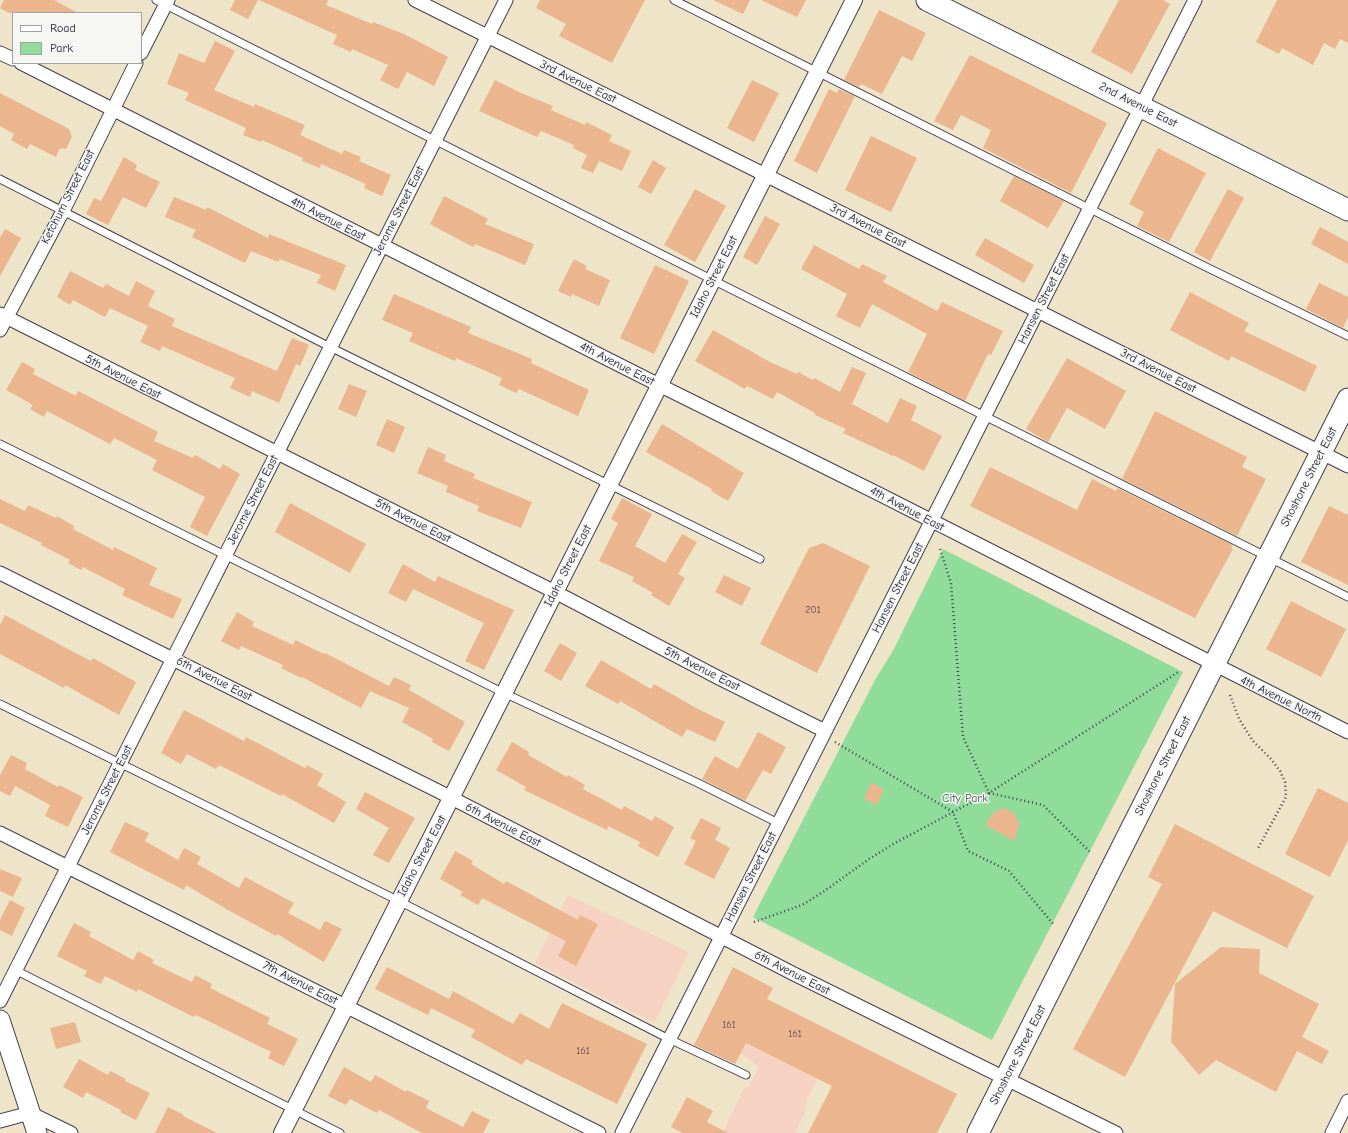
<!DOCTYPE html>
<html>
<head>
<meta charset="utf-8">
<style>
	body { margin:0 }
	#map { position:relative; width:1348px; height:1133px; overflow:hidden; background:#eee4c8; font-family:"Comic Neue",sans-serif }
	canvas { display:block }
	.legend { position:absolute; left:12px; top:12px; width:130px; height:52px; box-sizing:border-box; background:#f6f6f2; border:1px solid #a1a1a9; margin:0; padding:5px 7px; list-style:none; font-size:12px; color:#22223b }
	.legend li { display:flex; align-items:center; gap:8px; height:20px }
	.legend b { width:20px; border:1px solid #a1a1a9 }
</style>
</head>
<body>
<div id="map">
<canvas width="1348" height="1133"></canvas>
<ul class="legend">
<li><b style="height:5px;background:#fff"></b>Road</li>
<li><b style="height:11px;background:#90dd9b"></b>Park</li>
</ul>
</div>
<script>
const ctx = document.querySelector('canvas').getContext('2d');
ctx.lineJoin = 'round';
function fillPath(path, color) { ctx.fillStyle = color; ctx.fill(path, 'evenodd'); }
const shape = rows => new Path2D(rows.map(r => 'M' + r).join(''));
function trace(path, color, width, dash) { ctx.strokeStyle = color; ctx.lineWidth = width; ctx.lineCap = dash ? 'butt' : 'round'; ctx.setLineDash(dash || []); ctx.stroke(path); }
function write(font, color, halo, rows, align = 'center') {
  ctx.font = font + ' "Comic Neue",sans-serif'; ctx.lineWidth = 3; ctx.setLineDash([]); ctx.textBaseline = 'middle'; ctx.strokeStyle = halo; ctx.fillStyle = color; for (const [text, x, y, turn = 0] of rows) {
    ctx.save(); ctx.translate(x, y); ctx.rotate((+turn || 0) * Math.PI / 180); ctx.textAlign = isNaN(turn) ? turn : align; if (halo) ctx.strokeText(text, 0, 0); ctx.fillText(text, 0, 0); ctx.restore();
  }
}
fillPath(shape([
	[568,895,689,952,654,1023,535,963],
	[765,1005,754,1047,819,1077,807,1099,804,1115,795,1133,723,1133,744,1088,748,1087,759,1067,740,1053]
]), '#f5d2c2');
fillPath(shape([
	[943,549,1183,672,992,1040,753,917,875,680,894,649]
]), '#90dd9b');
fillPath(shape([
	[4,0,54,0,78,13,9,13,0,8],
	[235,0,258,0,248,19,230,10],
	[259,0,328,0,326,5,372,24,373,22,404,34,448,57,434,86,407,72,398,89,380,80,388,65,352,49,351,52,333,44,337,35],
	[540,0,645,0,612,63,559,36,566,24,536,8],
	[713,0,750,0,743,14],
	[761,0,806,0,797,17],
	[1119,0,1163,0,1170,4,1132,74,1091,52],
	[1277,0,1348,0,1348,43,1340,39,1335,49,1324,43,1313,65,1282,48,1279,54,1256,42],
	[879,10,926,33,912,61,902,56,882,94,861,84,859,87,844,80],
	[215,41,235,51,214,90,254,107,255,104,305,125,300,135,342,154,344,150,361,157,359,161,391,175,382,196,364,188,366,184,321,164,320,168,302,161,303,158,262,140,261,142,243,135,246,128,185,100,189,93,167,84,179,53,204,63],
	[970,55,1107,123,1071,193,983,148,991,130,961,115,953,130,934,121],
	[495,80,521,93,553,106,551,110,585,125,586,122,612,135,609,141,631,151,622,171,599,161,593,173,581,168,587,155,573,148,574,145,541,131,537,137,479,111],
	[752,80,779,93,754,142,727,128],
	[829,89,837,93,839,89,855,96,817,173,794,161],
	[0,93,69,129,72,137,66,149,60,148,56,157,30,144,27,149,11,140,14,134,0,126],
	[871,136,917,158,891,212,845,190],
	[1158,148,1206,173,1169,242,1137,226,1144,212,1129,204],
	[124,157,137,165,135,170,160,182,146,208,123,197,108,225,86,214,94,198,101,201],
	[653,160,666,168,651,194,638,187],
	[1014,176,1064,201,1048,228,1000,201],
	[695,189,726,206,695,262,664,245],
	[1228,189,1244,198,1210,261,1194,252],
	[444,196,488,219,485,224,534,244,525,265,475,244,473,247,430,224],
	[174,197,206,210,207,207,268,238,269,234,346,265,335,291,317,283,321,275,280,259,278,262,251,251,245,263,192,237,196,230,165,217],
	[765,216,780,224,757,265,743,257],
	[1320,227,1348,242,1348,264,1311,244],
	[5,229,21,238,0,276,0,238],
	[985,238,1034,265,1024,283,975,255],
	[814,245,859,269,862,264,887,276,883,282,937,311,942,302,1003,331,991,355,988,354,965,401,908,372,927,334,872,304,860,328,836,316,847,294,801,269],
	[574,259,587,266,585,269,610,280,599,306,572,294,571,297,558,291],
	[655,265,689,281,654,354,620,338],
	[70,271,103,288,106,284,129,296,136,281,155,291,148,306,175,319,172,326,277,371,292,338,309,345,300,366,296,364,279,403,252,391,250,397,230,388,235,378,162,346,160,351,140,342,148,326,110,308,105,317,73,300,70,305,57,297],
	[1319,283,1348,297,1348,317,1343,328,1306,309],
	[1190,292,1249,323,1244,331,1317,366,1305,392,1231,356,1229,361,1170,330],
	[394,294,471,327,468,333,532,359,531,363,589,390,578,416,519,389,516,393,499,385,502,378,456,358,455,361,409,341,413,333,382,320],
	[713,330,770,362,797,374,798,372,813,380,814,378,840,392,852,367,866,373,852,404,888,423,900,398,917,406,911,420,942,436,924,471,893,455,893,456,843,433,846,429,815,415,815,413,777,392,773,399,747,386,745,389,695,361],
	[1067,358,1126,391,1105,429,1067,408,1048,442,1026,429],
	[22,362,35,369,33,374,76,396,78,391,158,432,154,441,193,458,195,455,220,469,223,464,240,474,207,536,190,527,205,497,152,470,157,460,114,438,110,444,47,411,44,417,30,409,33,405,6,390],
	[349,384,367,391,356,417,338,409],
	[1155,411,1247,457,1242,467,1266,479,1237,536,1122,479],
	[387,419,405,427,394,453,376,445],
	[662,424,744,473,728,501,711,491,712,489,646,452],
	[428,447,446,455,444,461,475,474,473,478,532,502,521,528,477,511,479,506,446,492,448,486,417,473],
	[990,467,1077,510,1092,479,1116,491,1117,488,1233,545,1231,548,1233,549,1195,618,970,506],
	[622,498,652,514,635,546,665,563,682,534,697,542,678,574,685,578,669,606,651,595,653,593,632,581,634,577,599,561,618,523,611,519],
	[0,499,25,511,28,505,56,518,57,516,74,526,73,529,113,550,114,547,157,568,149,585,182,599,173,619,122,595,125,589,83,567,81,570,68,563,70,560,41,545,42,543,0,523],
	[290,503,366,544,350,573,275,532],
	[1329,506,1348,515,1348,585,1301,562],
	[823,543,870,566,817,673,760,644,809,548],
	[403,564,435,582,438,576,514,610,484,670,465,661,484,623,413,589,406,602,388,593],
	[724,575,751,588,742,606,715,592],
	[1291,601,1346,629,1321,677,1266,649],
	[237,612,254,622,252,626,293,645,295,640,324,654,325,653,389,686,394,677,411,685,409,690,465,722,449,751,432,742,433,739,402,722,409,708,370,691,361,708,302,677,301,678,281,668,283,665,241,646,239,650,221,641],
	[5,615,64,647,91,661,93,658,136,682,119,715,65,685,64,688,0,654,0,625],
	[560,643,577,653,561,681,544,671],
	[601,660,651,689,654,684,698,709,725,722,715,742,687,729,682,737,620,701,618,704,585,686],
	[184,710,244,741,246,737,305,768,307,765,323,774,317,785,346,802,334,823,282,794,281,796,219,765,216,769,187,754,181,764,161,753],
	[758,732,786,747,771,774,763,770,745,801,702,779,715,756,738,769],
	[512,742,529,752,528,755,567,777,568,775,585,785,583,789,622,810,624,806,652,821,655,816,674,827,658,857,638,846,640,842,608,826,607,830,524,790,526,787,496,770],
	[11,755,27,763,25,769,58,787,59,785,83,797,68,827,45,816,50,805,15,786,10,796,0,791,0,775],
	[871,783,884,789,877,805,864,799],
	[1318,788,1348,803,1348,840,1330,877,1285,854],
	[365,792,415,818,389,863,373,855,389,828,356,809],
	[1004,808,1014,813,1019,824,1015,841,985,825,993,813],
	[701,818,721,828,715,840,730,848,714,879,684,864,696,841,690,838],
	[125,822,149,833,145,841,178,860,184,848,201,857,197,864,239,888,245,877,294,903,288,913,320,930,325,921,342,929,324,962,277,934,276,936,228,910,186,885,184,890,110,852],
	[1175,824,1314,896,1287,948,1213,911,1125,1077,1073,1049,1162,884,1148,877],
	[455,851,473,861,471,864,504,884,506,881,578,920,580,915,598,924,576,966,558,956,566,941,482,898,478,905,460,895,463,892,440,879],
	[0,869,22,878,13,897,0,891],
	[10,900,25,908,12,936,0,930,0,920],
	[74,923,91,932,89,936,133,960,138,951,154,960,152,963,192,982,195,975,212,984,210,988,270,1018,267,1024,298,1039,284,1066,268,1058,271,1052,196,1015,194,1017,138,989,137,992,105,976,101,984,84,976,87,971,57,956],
	[1221,947,1260,949,1259,973,1319,1004,1302,1037,1329,1051,1322,1064,1297,1051,1276,1092,1216,1060,1199,1075,1171,1042,1175,984],
	[387,967,449,999,453,991,513,1024,520,1013,549,1029,562,1003,647,1044,617,1104,526,1059,522,1065,471,1037,475,1030,431,1008,428,1015,375,989],
	[733,967,773,988,767,999,957,1094,937,1133,808,1133,832,1086,746,1043,735,1064,694,1045],
	[75,1022,81,1042,56,1049,50,1028],
	[79,1059,108,1075,110,1071,126,1079,125,1081,150,1093,136,1120,120,1112,121,1110,86,1092,83,1098,63,1087],
	[344,1067,371,1082,375,1075,406,1092,407,1090,429,1101,426,1108,463,1127,472,1111,490,1120,483,1133,422,1133,379,1110,377,1113,350,1099,346,1105,328,1096],
	[687,1097,713,1111,707,1122,728,1133,683,1133,671,1127],
	[168,1107,184,1115,183,1116,217,1133,155,1133]
]), '#ebb58e');
const service = shape([
	[156,0,858,353,1348,597],
	[674,0,1202,265,1348,336],
	[0,179,330,347,760,559],
	[0,444,504,693,698,783,778,823],
	[0,704,399,901,669,1039,746,1075],
	[15,970,340,1133]
]);
const minor = shape([
	[415,0,1348,466],
	[0,53,13,59],
	[141,53,168,0],
	[21,63,659,385,879,494,1348,732],
	[0,314,555,592,717,677,825,731],
	[0,330,63,211,136,63],
	[0,573,436,790,794,974,1116,1133],
	[0,833,599,1133],
	[0,1001,506,0],
	[0,1121,30,1113,71,1133],
	[622,1133,1195,0],
	[1332,1133,1348,1101]
]);
const tertiary = shape([
	[282,1133,854,0]
]);
const secondary = shape([
	[0,1020,37,1133]
]);
const primary = shape([
	[927,0,1348,210],
	[978,1133,1348,399]
]);
trace(service, '#413f50', 9);
trace(minor, '#413f50', 15);
trace(tertiary, '#413f50', 18);
trace(secondary, '#413f50', 21);
trace(primary, '#413f50', 23);
trace(shape([
	[940,549,951,583,963,737,989,793,1043,805,1090,852],
	[1230,695,1239,719,1253,741,1271,759,1280,771,1285,782,1286,797,1257,850],
	[835,742,953,812,968,851,1009,871,1054,925],
	[754,922,802,905,823,892,869,859,895,843,989,793,1180,671]
]), '#413f50', 2.5, [1, 3]);
trace(service, '#fff', 7);
trace(minor, '#fff', 13);
trace(tertiary, '#fff', 16);
trace(secondary, '#fff', 19);
trace(primary, '#fff', 21);
write('10px', '#544750', null, [
	["201",813,610],
	["161",729,1025],
	["161",795,1034],
	["161",583,1051]
]);
write('12px', '#22223b', '#f6f6f2', [
	["3rd Avenue East",578,82,26],
	["2nd Avenue East",1138,105,27],
	["Ketchum Street East",68,197,-63],
	["Jerome Street East",399,211,-63],
	["4th Avenue East",328,219,27],
	["3rd Avenue East",868,226,27],
	["Idaho Street East",714,277,-63],
	["Hansen Street East",1044,299,-63],
	["4th Avenue East",617,364,27],
	["3rd Avenue East",1158,371,27],
	["5th Avenue East",123,377,27],
	["Shoshone Street East",1309,477,-63],
	["Jerome Street East",253,500,-63],
	["4th Avenue East",907,509,28],
	["5th Avenue East",413,521,27],
	["Idaho Street East",568,566,-63],
	["Hansen Street East",898,588,-63],
	["5th Avenue East",702,669,27],
	["6th Avenue East",214,679,27],
	["4th Avenue North",1281,699,26],
	["Shoshone Street East",1163,766,-63],
	["Jerome Street East",107,790,-63],
	["6th Avenue East",503,825,27],
	["Idaho Street East",422,856,-62],
	["Hansen Street East",751,877,-63],
	["6th Avenue East",792,973,27],
	["7th Avenue East",300,983,27],
	["Shoshone Street East",1018,1055,-63]
]);
write('12px', '#435a58', '#f6f6f2', [
	["City Park",965,799]
]);
</script>
</body>
</html>
